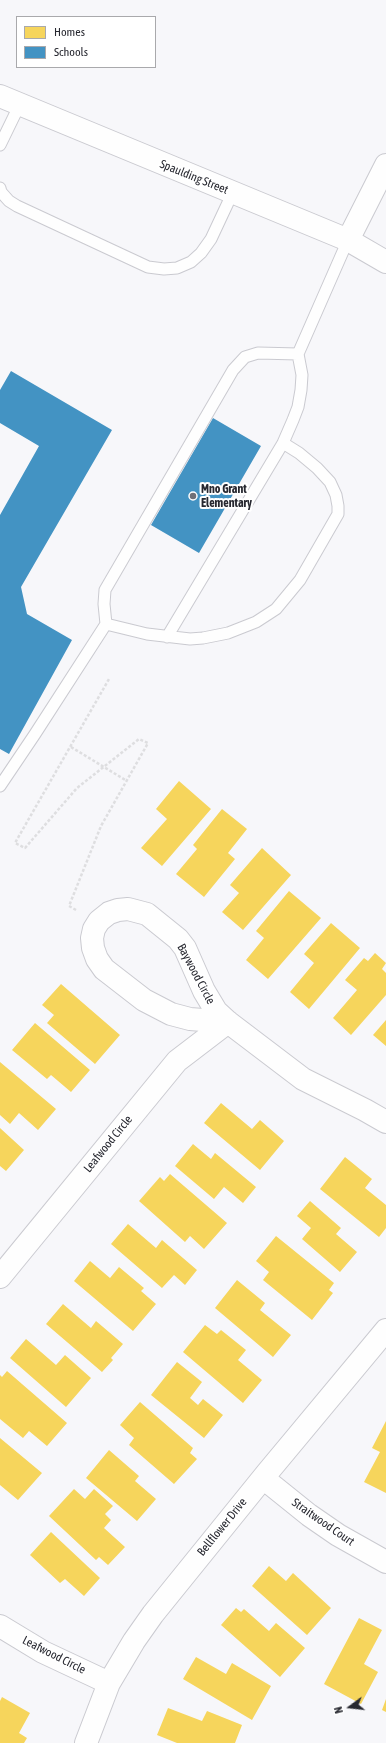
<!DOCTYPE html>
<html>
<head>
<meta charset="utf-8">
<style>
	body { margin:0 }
	#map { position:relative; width:386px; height:1743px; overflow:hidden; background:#f7f7fa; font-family:"Asap Condensed",sans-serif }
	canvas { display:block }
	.legend { position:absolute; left:16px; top:16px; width:140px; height:52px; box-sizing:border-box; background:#fff; border:1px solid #a9a9ac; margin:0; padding:5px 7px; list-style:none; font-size:12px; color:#272830 }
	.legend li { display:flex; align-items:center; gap:8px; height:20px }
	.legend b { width:20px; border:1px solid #a9a9ac }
	.north { position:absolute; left:330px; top:1687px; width:40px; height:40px; -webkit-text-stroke:3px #fff; paint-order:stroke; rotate:255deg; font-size:11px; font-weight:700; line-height:16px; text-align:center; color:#272830 }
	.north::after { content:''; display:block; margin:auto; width:14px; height:18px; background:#272830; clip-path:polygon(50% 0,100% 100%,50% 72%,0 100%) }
</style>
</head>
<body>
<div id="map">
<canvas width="386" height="1743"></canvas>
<ul class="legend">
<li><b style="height:11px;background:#f6d55c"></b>Homes</li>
<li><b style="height:11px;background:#4393c3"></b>Schools</li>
</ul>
<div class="north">N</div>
</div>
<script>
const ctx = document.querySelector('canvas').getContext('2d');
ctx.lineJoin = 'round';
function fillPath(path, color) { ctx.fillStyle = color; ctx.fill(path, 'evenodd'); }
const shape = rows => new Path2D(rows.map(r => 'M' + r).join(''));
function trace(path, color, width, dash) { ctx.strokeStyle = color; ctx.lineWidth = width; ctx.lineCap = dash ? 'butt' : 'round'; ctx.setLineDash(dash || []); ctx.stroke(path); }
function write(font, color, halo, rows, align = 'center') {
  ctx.font = font + ' "Asap Condensed",sans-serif'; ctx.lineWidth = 4; ctx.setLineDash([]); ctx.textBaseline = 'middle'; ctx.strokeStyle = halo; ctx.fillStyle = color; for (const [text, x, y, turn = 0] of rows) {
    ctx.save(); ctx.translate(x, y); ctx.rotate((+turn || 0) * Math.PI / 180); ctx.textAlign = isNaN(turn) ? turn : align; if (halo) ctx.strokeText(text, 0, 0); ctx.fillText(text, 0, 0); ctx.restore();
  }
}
fillPath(shape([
	[179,781,211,809,162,866,141,848,167,819,156,809],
	[222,809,247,829,228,853,235,859,204,897,176,874,197,849,193,845],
	[262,848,291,875,243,930,222,912,239,893,230,885],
	[289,891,321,918,268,979,246,960,264,938,256,931],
	[331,923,360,948,309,1009,290,992,314,963,304,954],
	[375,953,386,963,382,969,386,973,386,995,351,1035,333,1018,357,990,345,980,364,958,368,961],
	[61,984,120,1035,95,1064,47,1023,54,1015,42,1005],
	[386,1020,386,1046,373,1035],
	[35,1023,90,1070,71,1092,51,1075,47,1079,12,1050],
	[0,1062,56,1109,38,1130,19,1113,10,1124,0,1115],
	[221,1103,252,1129,260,1120,284,1141,260,1170,204,1123],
	[0,1128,24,1150,6,1171,0,1166],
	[193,1144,211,1159,215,1153,256,1187,243,1203,224,1187,214,1199,175,1166],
	[345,1157,372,1179,365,1188,386,1205,386,1228,379,1237,320,1189],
	[170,1174,227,1223,204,1249,190,1236,185,1242,139,1201,160,1177,164,1181],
	[310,1201,341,1228,336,1234,357,1252,340,1272,302,1239,311,1228,297,1216],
	[128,1224,156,1248,162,1240,197,1270,185,1285,174,1275,162,1288,111,1244],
	[276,1236,334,1283,329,1290,333,1293,312,1320,263,1280,269,1272,256,1261],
	[90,1261,110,1278,119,1267,144,1288,141,1291,156,1304,133,1331,74,1281],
	[237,1280,265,1303,260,1310,291,1335,273,1357,215,1308],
	[63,1304,91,1328,96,1321,123,1344,111,1358,113,1360,102,1372,46,1324],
	[205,1325,217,1334,221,1330,246,1350,238,1360,262,1380,243,1403,183,1352],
	[26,1339,56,1365,65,1355,91,1378,66,1407,10,1358],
	[177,1362,202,1382,190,1398,198,1405,203,1399,223,1415,204,1438,151,1395],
	[7,1371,67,1423,47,1446,29,1431,23,1438,0,1419,0,1375,2,1377],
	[140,1402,193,1448,190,1453,197,1459,174,1484,129,1445,134,1438,120,1425],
	[386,1421,386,1493,364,1482,380,1452,372,1448],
	[0,1438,42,1473,18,1500,0,1485],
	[109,1450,139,1476,135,1481,156,1499,137,1521,86,1478],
	[74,1489,85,1499,94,1489,113,1506,105,1514,111,1520,104,1528,125,1547,108,1565,99,1557,96,1560,49,1516],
	[51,1532,100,1578,84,1596,65,1579,60,1583,30,1555],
	[269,1566,286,1581,293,1573,331,1608,307,1635,252,1586],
	[236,1608,241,1612,244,1609,269,1631,276,1623,305,1648,280,1677,221,1625],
	[359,1618,382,1630,364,1664,378,1672,361,1704,324,1684],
	[196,1657,226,1674,232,1663,271,1686,252,1720,183,1679],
	[2,1697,30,1713,19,1733,27,1738,24,1743,0,1743,0,1701],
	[386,1699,386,1712,382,1710],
	[168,1708,202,1721,207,1711,242,1725,235,1743,177,1743,157,1735]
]), '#f6d55c');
fillPath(shape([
	[11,371,112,430,21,587,27,614,72,640,9,754,0,749,0,515,39,446,0,423,0,390],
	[213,418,261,446,199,553,151,525]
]), '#4393c3');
const service = shape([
	[0,145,20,104],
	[0,188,1,192,9,201,17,206,148,267,164,269,177,268,191,262,201,253,211,239,233,192],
	[283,443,299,453,317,468,330,482,336,495,338,506,338,514,300,580,276,609,256,622,228,633,203,638,190,639,147,634,106,624,104,604,105,590,233,370,245,357,258,353,298,354],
	[167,637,283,443,293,420,298,407,301,390,302,375,298,354,348,240],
	[0,786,35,734,106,624]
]);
const minor = shape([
	[0,96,348,240,386,262],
	[348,240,386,165],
	[228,1022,190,1019,171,1014,144,1000,104,969,97,959,93,948,92,938,94,929,99,921,109,913,118,910,128,909,147,914,178,939,185,948,204,991,216,1011,228,1022,303,1079,365,1110,386,1122],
	[0,1277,177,1061,228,1022],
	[263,1478,309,1515,338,1535,386,1562],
	[0,1626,43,1652,109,1683],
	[86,1743,109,1683,134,1641,153,1614,267,1473,386,1330]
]);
trace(service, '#cacad0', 13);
trace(minor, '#cacad0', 24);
trace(shape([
	[71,747,127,781],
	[76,910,69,906,101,826,148,743,139,739,77,788,25,848,15,843,109,679]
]), '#dedee0', 2.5, [3, 2]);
trace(service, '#fefefe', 11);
trace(minor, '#fefefe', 22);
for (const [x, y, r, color] of [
	[193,496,4,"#707077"]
]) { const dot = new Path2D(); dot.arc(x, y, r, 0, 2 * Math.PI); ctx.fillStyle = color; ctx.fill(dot); trace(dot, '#fff', 1.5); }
write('12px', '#272830', '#fff', [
	["Spaulding Street",194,177,22],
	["Baywood Circle",196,974,62],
	["Leafwood Circle",108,1144,-51],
	["Straitwood Court",323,1522,35],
	["Bellflower Drive",222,1527,-51],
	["Leafwood Circle",54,1655,27]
]);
write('bold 12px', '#272830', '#fff', [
	["Mno Grant",201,489],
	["Elementary",201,503]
], 'left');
</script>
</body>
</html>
